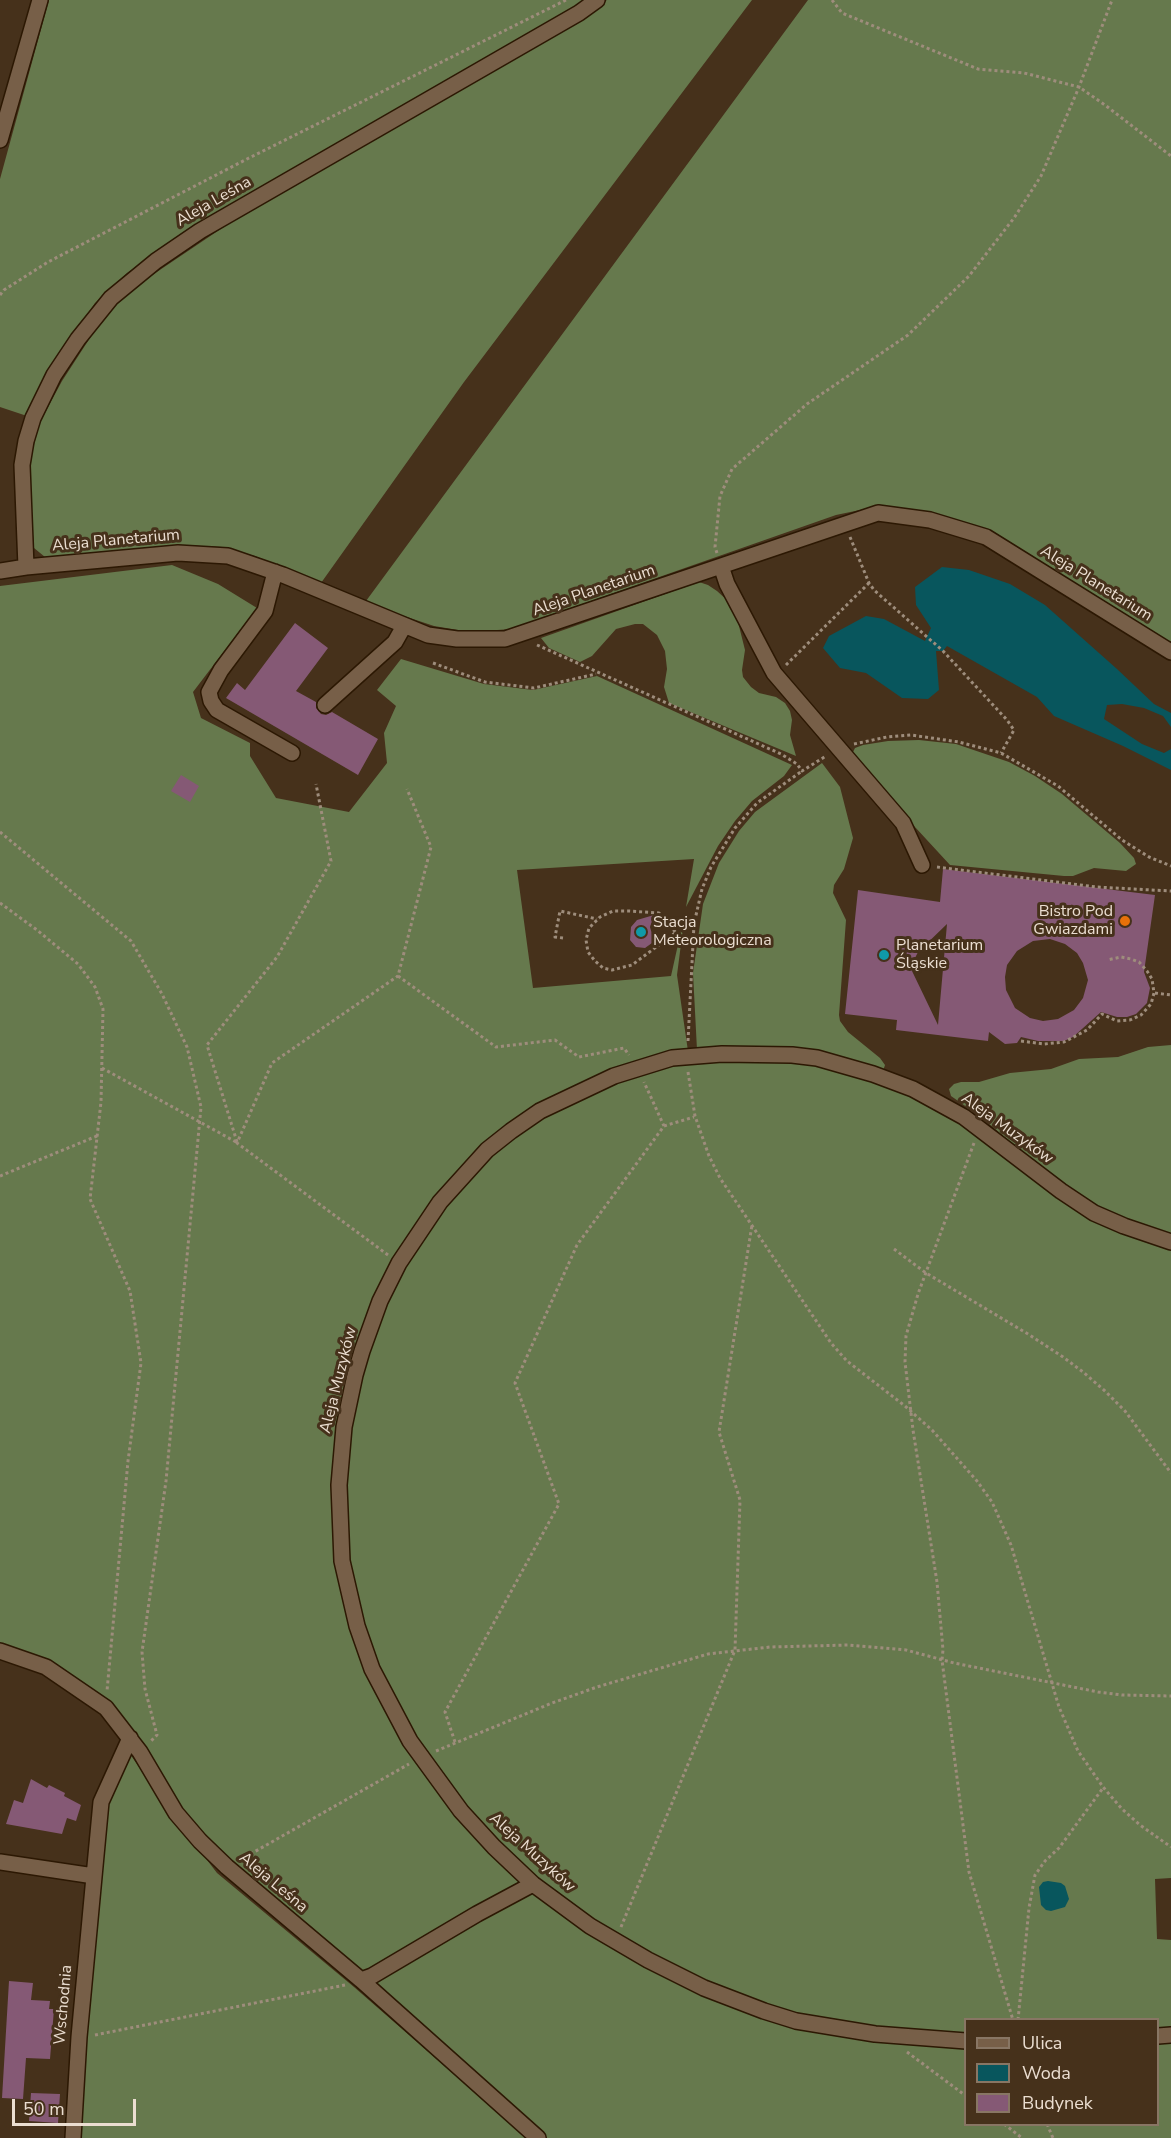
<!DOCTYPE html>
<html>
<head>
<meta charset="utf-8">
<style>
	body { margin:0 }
	#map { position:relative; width:1171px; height:2138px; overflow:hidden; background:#46311b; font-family:"Nunito Sans",sans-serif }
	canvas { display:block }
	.legend { position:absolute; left:964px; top:2018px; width:195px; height:108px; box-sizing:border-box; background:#46311b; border:2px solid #887664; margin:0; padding:8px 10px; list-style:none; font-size:18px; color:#ebded1 }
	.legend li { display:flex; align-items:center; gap:12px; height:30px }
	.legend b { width:30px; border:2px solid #887664 }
	.scale { position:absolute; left:12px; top:2099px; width:124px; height:27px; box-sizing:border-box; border:3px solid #ebded1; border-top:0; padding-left:8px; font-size:18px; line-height:21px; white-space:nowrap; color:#ebded1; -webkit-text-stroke:4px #46311b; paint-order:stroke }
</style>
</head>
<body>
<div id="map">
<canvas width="1171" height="2138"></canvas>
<ul class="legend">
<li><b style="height:8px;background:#775f48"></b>Ulica</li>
<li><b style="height:16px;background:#08565d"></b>Woda</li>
<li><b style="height:16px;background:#855975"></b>Budynek</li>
</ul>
<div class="scale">50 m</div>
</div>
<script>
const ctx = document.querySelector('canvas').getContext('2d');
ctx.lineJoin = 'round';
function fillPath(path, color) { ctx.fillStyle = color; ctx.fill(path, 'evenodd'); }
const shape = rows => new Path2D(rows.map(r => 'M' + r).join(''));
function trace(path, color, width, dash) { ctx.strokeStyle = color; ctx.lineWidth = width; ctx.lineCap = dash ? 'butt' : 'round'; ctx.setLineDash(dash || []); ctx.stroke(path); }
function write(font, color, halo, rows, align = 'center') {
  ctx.font = font + ' "Nunito Sans",sans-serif'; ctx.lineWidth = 6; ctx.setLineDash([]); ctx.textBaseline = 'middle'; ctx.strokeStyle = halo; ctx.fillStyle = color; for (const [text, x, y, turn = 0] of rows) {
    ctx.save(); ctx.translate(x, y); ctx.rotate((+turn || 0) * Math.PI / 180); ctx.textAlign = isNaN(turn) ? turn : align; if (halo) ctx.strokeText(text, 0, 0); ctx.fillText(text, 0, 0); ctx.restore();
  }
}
fillPath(shape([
	[49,0,586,0,575,8,458,77,201,221,127,273,95,303,48,372,27,416,0,407,0,179],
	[607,0,752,0,464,382,321,583,255,556,222,547,180,545,45,557,34,548,29,483,32,452,40,422,62,381,99,324,116,304,136,286,234,220,580,19],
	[808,0,1171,0,1171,641,1169,642,988,535,879,506,836,515,511,629,470,632,434,626,398,614,366,601],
	[172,565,218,584,257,608,193,692,201,718,250,743,250,756,276,798,349,812,387,763,384,733,396,706,377,690,401,659,484,684,533,690,597,676,792,765,784,776,752,801,735,821,718,846,686,907,694,859,517,870,533,988,671,976,685,913,677,975,689,1058,801,1060,853,1072,939,1107,1068,1199,1171,1245,1171,1878,1155,1879,1157,1939,1171,1940,1171,2138,540,2138,227,1871,109,1709,41,1665,0,1651,0,586],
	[966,2020,1158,2020,1158,2124,966,2124],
	[699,582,708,585,717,591,729,602,737,618,745,650,742,670,743,677,751,687,759,693,776,697,785,703,790,711,792,720,790,735,796,756,669,703,664,687,667,669,665,651,657,635,643,624,635,624,616,629,592,656,580,662,549,648,541,638],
	[919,740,956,744,1009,762,1035,776,1062,794,1120,843,1134,858,1136,864,1126,871,1094,868,1073,876,1064,876,950,865,903,814,852,754,855,748,863,745,888,741],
	[822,763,840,787,853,838,844,869,834,885,833,893,846,920,839,1015,840,1021,848,1032,880,1058,885,1065,883,1071,812,1053,764,1046,697,1050,693,973,703,904,719,863,739,831,755,812],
	[1171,1045,1171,1238,1097,1208,1033,1161,981,1117,951,1096,949,1089,954,1084,961,1082,979,1082,1010,1073,1051,1069,1079,1059,1118,1057,1148,1047],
	[130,1754,172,1814,217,1873,354,1987,527,2138,80,2138,87,2036,106,1806]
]), '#66794d');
fillPath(shape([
	[942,567,969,570,1010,584,1045,605,1117,669,1154,704,1171,713,1171,727,1163,716,1144,708,1122,704,1107,705,1104,719,1142,744,1164,753,1171,749,1171,770,1123,746,1054,716,1037,697,947,646,943,651,936,651,939,690,928,699,902,698,866,673,840,668,823,648,829,636,866,616,884,619,925,641,931,628,916,605,915,587],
	[1048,1881,1061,1883,1065,1886,1069,1899,1065,1907,1051,1911,1046,1910,1041,1905,1039,1887,1043,1882]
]), '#08565d');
fillPath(shape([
	[295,623,328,648,296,691,316,702,316,708,321,714,326,715,332,712,378,739,358,775,226,698,237,683,245,690],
	[181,775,199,786,190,802,171,791],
	[943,869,1155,895,1144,972,1150,988,1147,1003,1136,1014,1127,1017,1117,1017,1101,1012,1073,1037,1064,1041,1038,1041,1021,1037,1017,1043,1005,1044,989,1032,988,1041,896,1030,897,1020,845,1014,858,890,940,902],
	[947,924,938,1025,912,971,913,962,918,952],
	[1050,939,1065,944,1077,953,1083,963,1088,980,1083,998,1074,1010,1058,1019,1043,1021,1030,1018,1015,1008,1006,990,1005,977,1007,965,1017,951,1033,941],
	[654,915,650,927,653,938,652,943,645,948,636,947,630,940,631,927,637,920],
	[31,1779,47,1788,49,1785,65,1793,64,1796,81,1805,76,1821,67,1818,62,1834,6,1824,14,1800,23,1803],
	[9,1981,33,1983,31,2000,50,2001,49,2009,54,2009,50,2059,26,2058,23,2099,2,2098],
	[31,2093,60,2094,58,2123,29,2121]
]), '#855975');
const minor = shape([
	[0,140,40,0],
	[721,566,727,584,774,673,903,823,922,865],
	[26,567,22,465,26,441,33,418,54,375,78,339,111,298,156,261,200,231,579,13,597,0],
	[0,571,26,567,178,553,228,556,283,575,428,635,457,639,505,639,878,513,930,520,986,537,1171,652],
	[275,572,265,611,221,670,209,692,211,701,217,710,292,753],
	[325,705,395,642,404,626],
	[0,1651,46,1667,106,1708,140,1752,176,1813,200,1841,227,1867,361,1980,538,2138],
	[0,1862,94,1876],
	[361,1980,372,1976,477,1914,533,1884],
	[1158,2036,1171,2035],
	[966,2041,875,2034,796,2021,764,2011,704,1988,648,1960,590,1926,533,1884,494,1847,461,1811,410,1741,372,1669,357,1626,342,1561,339,1485,344,1427,355,1375,362,1351,380,1301,399,1263,440,1202,487,1150,511,1131,540,1111,614,1076,672,1058,722,1054,792,1055,817,1058,873,1074,913,1089,964,1117,1061,1191,1094,1213,1124,1226,1171,1242],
	[73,2138,79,2037,101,1802,130,1738]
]);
trace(minor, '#2c1803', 18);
trace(shape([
	[832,0,842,13,978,69,1024,73,1079,87,1105,105,1171,156],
	[0,295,4,290,48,262,247,159,566,0],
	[850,537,869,583,874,590,943,651,1007,720,1014,730,1001,753],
	[717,553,715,547,720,496,732,469,807,404,908,335,969,276,1014,218,1041,176,1079,87,1112,0],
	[537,645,781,754,797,764,802,771,826,756],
	[433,663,485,682,534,688,596,674],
	[786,665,869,583],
	[854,744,887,737,911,735,959,742,1001,753,1058,786,1122,840,1149,857,1171,866],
	[0,832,131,941,162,994,187,1047,201,1107,166,1481,142,1652,145,1689,157,1735,151,1741],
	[937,867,1096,887,1171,891],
	[0,903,37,930,78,964,95,987,103,1009,101,1102,90,1199,130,1291,141,1363,128,1461,107,1691],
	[675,933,632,965,612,970,603,968,595,961,588,952,586,940,589,928,600,917,613,911,629,911,659,913,683,941,692,943],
	[563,938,555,937,560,911,597,919],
	[398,976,496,1047,555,1040,579,1057,624,1048,629,1055],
	[1155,993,1171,995],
	[688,1041,694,924,702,889,711,867,735,828,757,803,802,771],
	[1021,1041,1044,1044,1064,1042,1087,1030,1102,1014,1117,1021,1130,1020,1141,1015,1151,1004,1154,993,1152,979,1147,971,1139,962,1131,959,1121,957,1107,960],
	[102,1068,236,1142],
	[688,1072,695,1116,709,1156,720,1178,831,1343,847,1361,905,1406,932,1430,977,1481,992,1502,1011,1545,1059,1707,1078,1751,1103,1787,1122,1809,1140,1825,1171,1847],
	[664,1126,694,1117],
	[237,1142,207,1045,277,957,331,861,316,784],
	[974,1143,918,1294,906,1336,905,1362,913,1430,937,1582,943,1650,942,1660,969,1872,1013,2020],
	[0,1176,97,1136],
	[894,1249,926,1273,1028,1334,1063,1357,1083,1372,1105,1391,1125,1411,1171,1473],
	[388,1255,237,1143,272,1063,398,976,431,847,407,789],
	[455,1742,445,1712,559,1504,515,1383,577,1245,664,1126,644,1082],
	[436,1751,552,1703,597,1687,708,1654,770,1647,848,1645,906,1650,954,1663,1098,1692,1122,1695,1171,1696],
	[240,1860,409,1764],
	[621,1927,735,1650,740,1500,719,1432,752,1225],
	[1018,2020,1029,1908,1035,1875,1045,1861,1059,1848,1103,1788],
	[95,2035,345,1985],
	[907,2052,966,2096],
	[1004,2124,1022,2138],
	[1047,2124,1053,2138]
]), '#9e8d7c', 3, [3, 3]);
trace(minor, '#775f48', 15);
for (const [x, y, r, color] of [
	[1125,921,6,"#e8710a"],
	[641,932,6,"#0f9aa8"],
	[884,955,6,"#0f9aa8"]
]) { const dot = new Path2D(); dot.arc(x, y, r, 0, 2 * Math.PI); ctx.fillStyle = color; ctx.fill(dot); trace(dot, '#46311b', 2); }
write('16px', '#ebded1', '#46311b', [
	["Aleja Leśna",214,202,-30],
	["Aleja Planetarium",116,541,-5],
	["Aleja Planetarium",1096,584,32],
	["Aleja Planetarium",594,591,-19],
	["Aleja Muzyków",1007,1129,36],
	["Aleja Muzyków",339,1380,-76],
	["Aleja Muzyków",532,1853,42],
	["Aleja Leśna",273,1883,40],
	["Wschodnia",64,2005,-85]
]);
write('16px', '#ebded1', '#46311b', [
	["Bistro Pod",1113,912,"right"],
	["Gwiazdami",1113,930,"right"],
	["Stacja",653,923],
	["Meteorologiczna",653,941],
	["Planetarium",896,946],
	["Śląskie",896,964]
], 'left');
</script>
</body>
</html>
